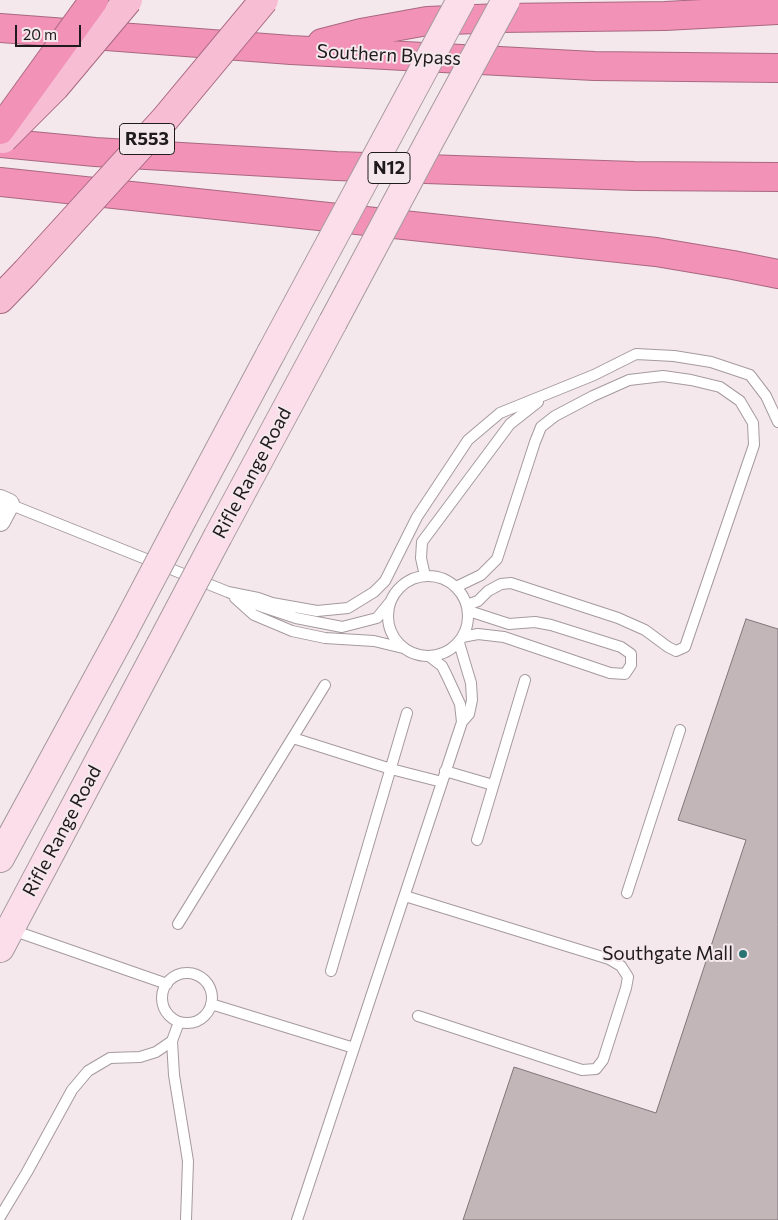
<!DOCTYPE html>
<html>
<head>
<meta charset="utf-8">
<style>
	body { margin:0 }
	#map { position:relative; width:778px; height:1220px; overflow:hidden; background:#f5e8ec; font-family:Commissioner,sans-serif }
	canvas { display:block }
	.scale { position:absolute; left:15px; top:25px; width:66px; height:22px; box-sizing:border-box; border:2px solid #1f1a1c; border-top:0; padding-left:6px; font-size:15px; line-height:18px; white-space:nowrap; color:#1f1a1c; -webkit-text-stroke:4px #f5e8ec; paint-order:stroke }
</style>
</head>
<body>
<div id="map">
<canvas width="778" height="1220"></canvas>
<div class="scale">20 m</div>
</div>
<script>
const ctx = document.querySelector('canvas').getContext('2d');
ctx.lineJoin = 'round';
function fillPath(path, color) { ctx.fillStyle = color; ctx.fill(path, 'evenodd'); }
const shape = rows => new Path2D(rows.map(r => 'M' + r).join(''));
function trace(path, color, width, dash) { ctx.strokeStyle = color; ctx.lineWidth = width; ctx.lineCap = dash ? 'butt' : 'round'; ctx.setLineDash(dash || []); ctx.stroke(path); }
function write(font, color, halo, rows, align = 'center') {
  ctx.font = font + ' Commissioner,sans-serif'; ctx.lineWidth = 4; ctx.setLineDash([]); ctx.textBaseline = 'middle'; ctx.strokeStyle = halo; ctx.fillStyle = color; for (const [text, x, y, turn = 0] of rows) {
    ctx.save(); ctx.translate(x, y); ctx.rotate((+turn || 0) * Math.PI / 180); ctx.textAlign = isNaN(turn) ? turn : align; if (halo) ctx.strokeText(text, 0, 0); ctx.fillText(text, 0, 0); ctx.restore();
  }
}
const building = shape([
	[746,619,778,629,778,1220,463,1220,514,1067,656,1113,746,840,678,820,746,619]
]);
fillPath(building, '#c2b6b9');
trace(building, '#817579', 1);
const service = shape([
	[9,504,228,592,260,606,296,618,342,627,377,618,390,602],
	'388 616a40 40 0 1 1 80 0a40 40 0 1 1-80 0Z',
	[425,576,421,558,422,542,510,424,538,402],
	[456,587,481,575,497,559,535,442,541,427,555,416,593,396,629,380,663,376,691,380,720,387,740,401,753,423,754,445,685,647,676,651,668,647,645,630,618,618,511,583,501,584,488,591,478,601,467,605],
	[228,592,258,598,272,603,317,611,348,608,374,592,385,581,417,517,468,440,500,413,594,375,636,354,674,356,711,362,750,375,766,396,778,422],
	[235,598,254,615,292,631,325,638,374,641,403,648],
	[462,637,478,634,504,637,610,673,625,674,631,665,631,654,621,647,551,625,535,622,509,624,469,611],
	[429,656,442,666,447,676,460,704,462,722],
	[293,738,391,769,442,782],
	[445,771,493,785],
	[477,840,525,680],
	[627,893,680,730],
	[405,896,609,959,621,966,628,977,626,988,603,1060,596,1069,582,1070,418,1016],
	[178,924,325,685],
	[12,930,167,984],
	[331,971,407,713],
	'162 998a25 25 0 1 1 50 0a25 25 0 1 1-50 0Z',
	[211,1004,354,1048],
	[179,1022,172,1041,174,1075,188,1161,186,1220],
	[0,1217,27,1172,72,1090,88,1071,110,1058,140,1057,156,1052,172,1041],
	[297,1220,462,722,469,714,472,700,471,683,459,643]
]);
const minor = shape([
	[0,500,9,504,0,521]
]);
const secondary = shape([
	[183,518,271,353],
	[218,536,333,322],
	[0,858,124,630],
	[0,948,160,646]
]);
const primary = shape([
	[0,299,25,273]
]);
const motorway = shape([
	[0,28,291,50,594,66,778,68],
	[322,43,361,33,427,21,500,18,665,16,778,10],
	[0,143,95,152,336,166,634,176,778,177],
	[0,182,656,252,733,265,778,274]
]);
trace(service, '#a59a9d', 12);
trace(minor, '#a59a9d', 22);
trace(secondary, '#a59a9d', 30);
trace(primary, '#a86880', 30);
trace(motorway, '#a86880', 30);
trace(service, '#fff', 10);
trace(minor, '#fff', 20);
trace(secondary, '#fbdee9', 28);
trace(primary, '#f7bed3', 28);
trace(motorway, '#f292b6', 28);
const secondaryBridge = shape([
	[333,322,429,142,506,0],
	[271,353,461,0],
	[124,630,183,518],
	[160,646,218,536]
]);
const primaryBridge = shape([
	[3,139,55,87,128,0],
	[25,273,165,119,264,0]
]);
const motorwayBridge = shape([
	[0,130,94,0]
]);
trace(secondaryBridge, '#a59a9d', 30, []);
trace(primaryBridge, '#a86880', 30, []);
trace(motorwayBridge, '#a86880', 30, []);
trace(secondaryBridge, '#fbdee9', 28);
trace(primaryBridge, '#f7bed3', 28);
trace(motorwayBridge, '#f292b6', 28);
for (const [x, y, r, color] of [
	[743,954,5,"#297373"]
]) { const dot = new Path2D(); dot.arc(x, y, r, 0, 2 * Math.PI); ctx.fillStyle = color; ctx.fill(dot); trace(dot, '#f5e8ec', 2); }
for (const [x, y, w] of [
	[147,139,55],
	[389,168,42]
]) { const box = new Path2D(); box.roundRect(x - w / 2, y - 15.5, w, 31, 4); ctx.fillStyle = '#f5e8ec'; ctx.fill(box); trace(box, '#1f1a1c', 1); }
write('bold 18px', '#1f1a1c', null, [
	["R553",147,139],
	["N12",389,168]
]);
write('19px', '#1f1a1c', '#f5e8ec', [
	["Southern Bypass",389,55,3],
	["Rifle Range Road",252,473,-62],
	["Rifle Range Road",62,831,-62]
]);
write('19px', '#1f1a1c', '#f5e8ec', [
	["Southgate Mall",733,954]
], 'right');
</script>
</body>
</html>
